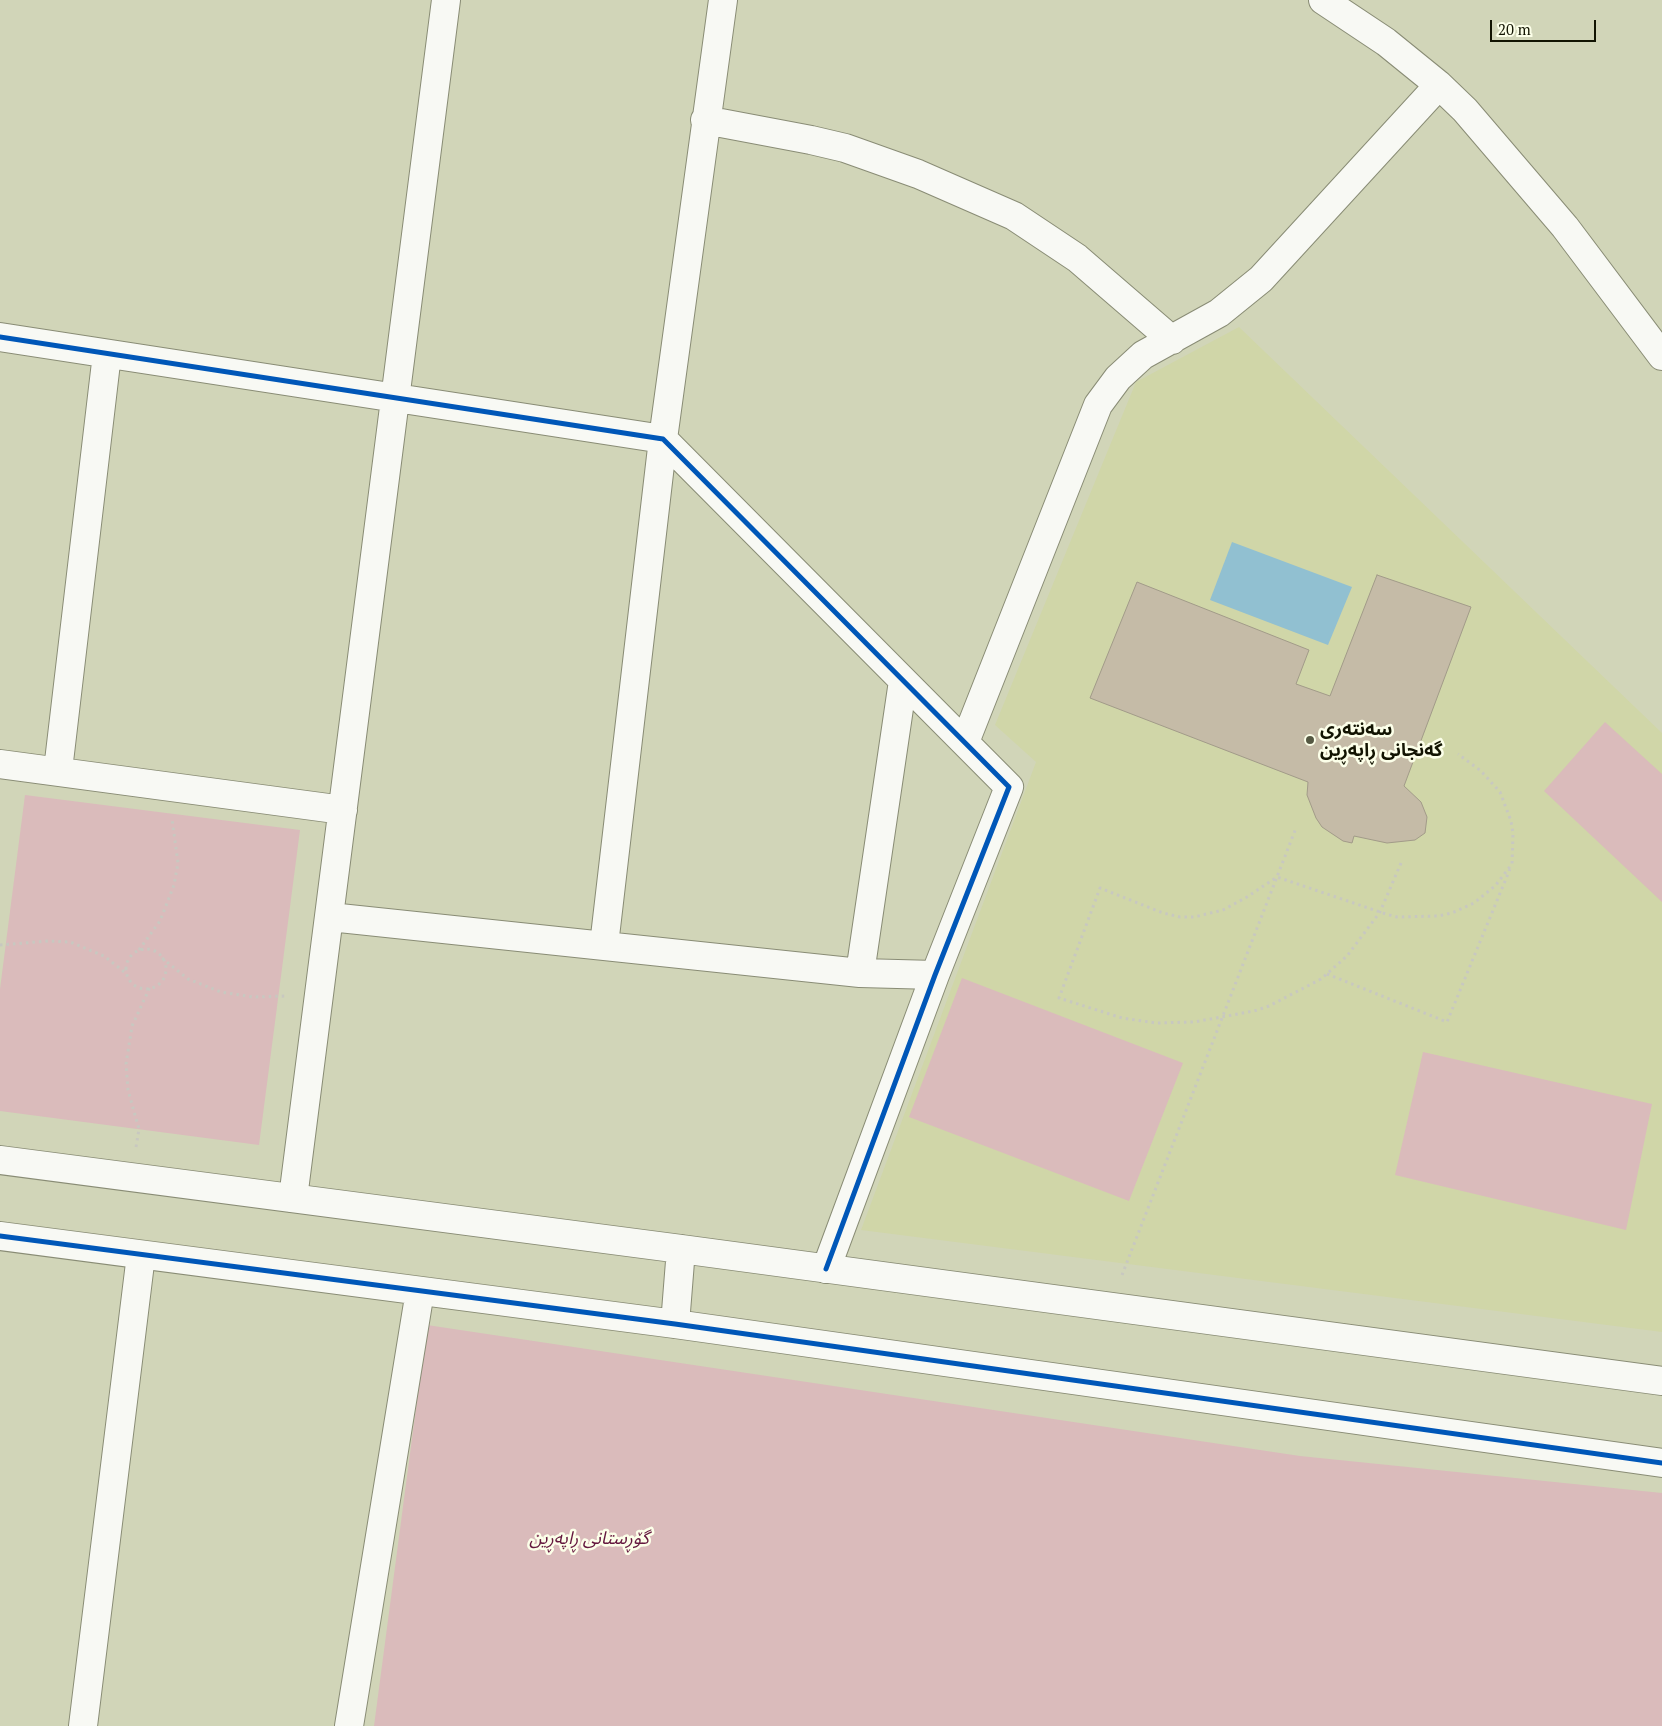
<!DOCTYPE html>
<html>
<head>
<meta charset="utf-8">
<style>
	body { margin:0 }
	#map { position:relative; width:1662px; height:1726px; overflow:hidden; background:#d1d5b8; font-family:"PT Serif",serif }
	canvas { display:block }
	.scale { position:absolute; left:1490px; top:20px; width:106px; height:22px; box-sizing:border-box; border:2px solid #121402; border-top:0; padding-left:6px; font-size:15px; line-height:18px; white-space:nowrap; color:#121402; -webkit-text-stroke:4px #fcffe9; paint-order:stroke }
</style>
</head>
<body>
<div id="map">
<canvas width="1662" height="1726"></canvas>
<div class="scale">20 m</div>
</div>
<script>
const ctx = document.querySelector('canvas').getContext('2d');
ctx.lineJoin = 'round';
function fillPath(path, color) { ctx.fillStyle = color; ctx.fill(path, 'evenodd'); }
const shape = rows => new Path2D(rows.map(r => 'M' + r).join(''));
function trace(path, color, width, dash) { ctx.strokeStyle = color; ctx.lineWidth = width; ctx.lineCap = dash ? 'butt' : 'round'; ctx.setLineDash(dash || []); ctx.stroke(path); }
function write(font, color, halo, rows, align = 'center') {
  ctx.font = font + ' "PT Serif","Noto Sans Arabic",serif'; ctx.lineWidth = 5; ctx.setLineDash([]); ctx.textBaseline = 'middle'; ctx.strokeStyle = halo; ctx.fillStyle = color; for (const [text, x, y, turn = 0] of rows) {
    ctx.save(); ctx.translate(x, y); ctx.rotate((+turn || 0) * Math.PI / 180); ctx.textAlign = isNaN(turn) ? turn : align; if (halo) ctx.strokeText(text, 0, 0); ctx.fillText(text, 0, 0); ctx.restore();
  }
}
fillPath(shape([
	[1239,327,1662,733,1662,1332,861,1230,1036,762,995,725,1136,382]
]), '#d0d6a8');
fillPath(shape([
	[1605,722,1662,774,1662,902,1544,791],
	[25,795,300,830,259,1145,0,1111,0,989],
	[962,978,1183,1063,1129,1201,909,1117],
	[1423,1052,1652,1104,1626,1230,1395,1175],
	[427,1325,1300,1456,1662,1493,1662,1726,374,1726]
]), '#dabbbb');
fillPath(shape([
	[1232,542,1352,587,1328,645,1210,600]
]), '#91c0d1');
const building = shape([
	[1377,575,1471,607,1404,786,1421,802,1427,817,1425,833,1415,840,1387,843,1354,836,1352,843,1343,841,1322,827,1316,818,1307,795,1308,782,1090,698,1137,582,1309,650,1296,684,1330,696,1377,575]
]);
fillPath(building, '#c5bba7');
trace(building, '#a29b89', 1);
const minor = shape([
	[1323,0,1386,42,1439,85,1465,110,1565,227,1662,356],
	[705,120,811,140,845,148,918,174,1014,216,1077,258,1172,340],
	[0,337,663,439,1009,787,935,975,826,1269],
	[965,742,1098,405,1118,378,1143,355,1219,313,1261,279,1439,85],
	[0,764,343,810],
	[58,770,107,354],
	[330,917,860,973,935,975],
	[604,945,663,439,723,0],
	[860,973,903,681],
	[293,1198,446,0],
	[83,1726,141,1255]
]);
const tertiary = shape([
	[0,1160,681,1249,1662,1381],
	[0,1236,675,1324,1662,1463],
	[675,1324,681,1249],
	[349,1726,420,1291]
]);
trace(minor, '#898c75', 30);
trace(tertiary, '#898c75', 30);
trace(shape([
	[1401,863,1380,912,1347,956,1321,979,1269,1006,1254,1011,1194,1022,1156,1023,1122,1018,1059,998,1100,888,1163,913,1180,917,1194,917,1223,910,1247,897,1277,877,1380,912,1386,914,1397,917,1438,916,1452,913,1474,903,1495,886,1512,864,1513,833,1511,821,1500,792,1481,771,1458,754],
	[0,945,48,941,70,942,104,956,127,974],
	'126 969a20 20 0 1 1 40 0a20 20 0 1 1-40 0Z',
	[139,950,160,921,174,885,178,863,172,819],
	[162,958,188,979,221,992,253,997,286,996],
	[1327,974,1447,1022,1510,869],
	[136,1147,139,1129,128,1090,126,1064,132,1026,150,987],
	[1122,1275,1296,828]
]), '#c8c8c0', 3, [2.5, 4]);
trace(minor, '#f8f9f4', 28);
trace(tertiary, '#f8f9f4', 28);
trace(shape([
	[0,337,663,439,1009,787,935,975,826,1269],
	[0,1236,675,1324,1662,1463]
]), '#0057b8', 5);
for (const [x, y, r, color] of [
	[1310,740,5,"#555842"]
]) { const dot = new Path2D(); dot.arc(x, y, r, 0, 2 * Math.PI); ctx.fillStyle = color; ctx.fill(dot); trace(dot, '#fcffe9', 2); }
write('bold 18px', '#121402', '#fcffe9', [
	["سەنتەری",1320,730],
	["گەنجانی ڕاپەڕین",1320,751]
], 'left');
write('italic 18px', '#64173e', '#fcffe9', [
	["گۆڕستانی ڕاپەڕین",589,1539]
]);
</script>
</body>
</html>
